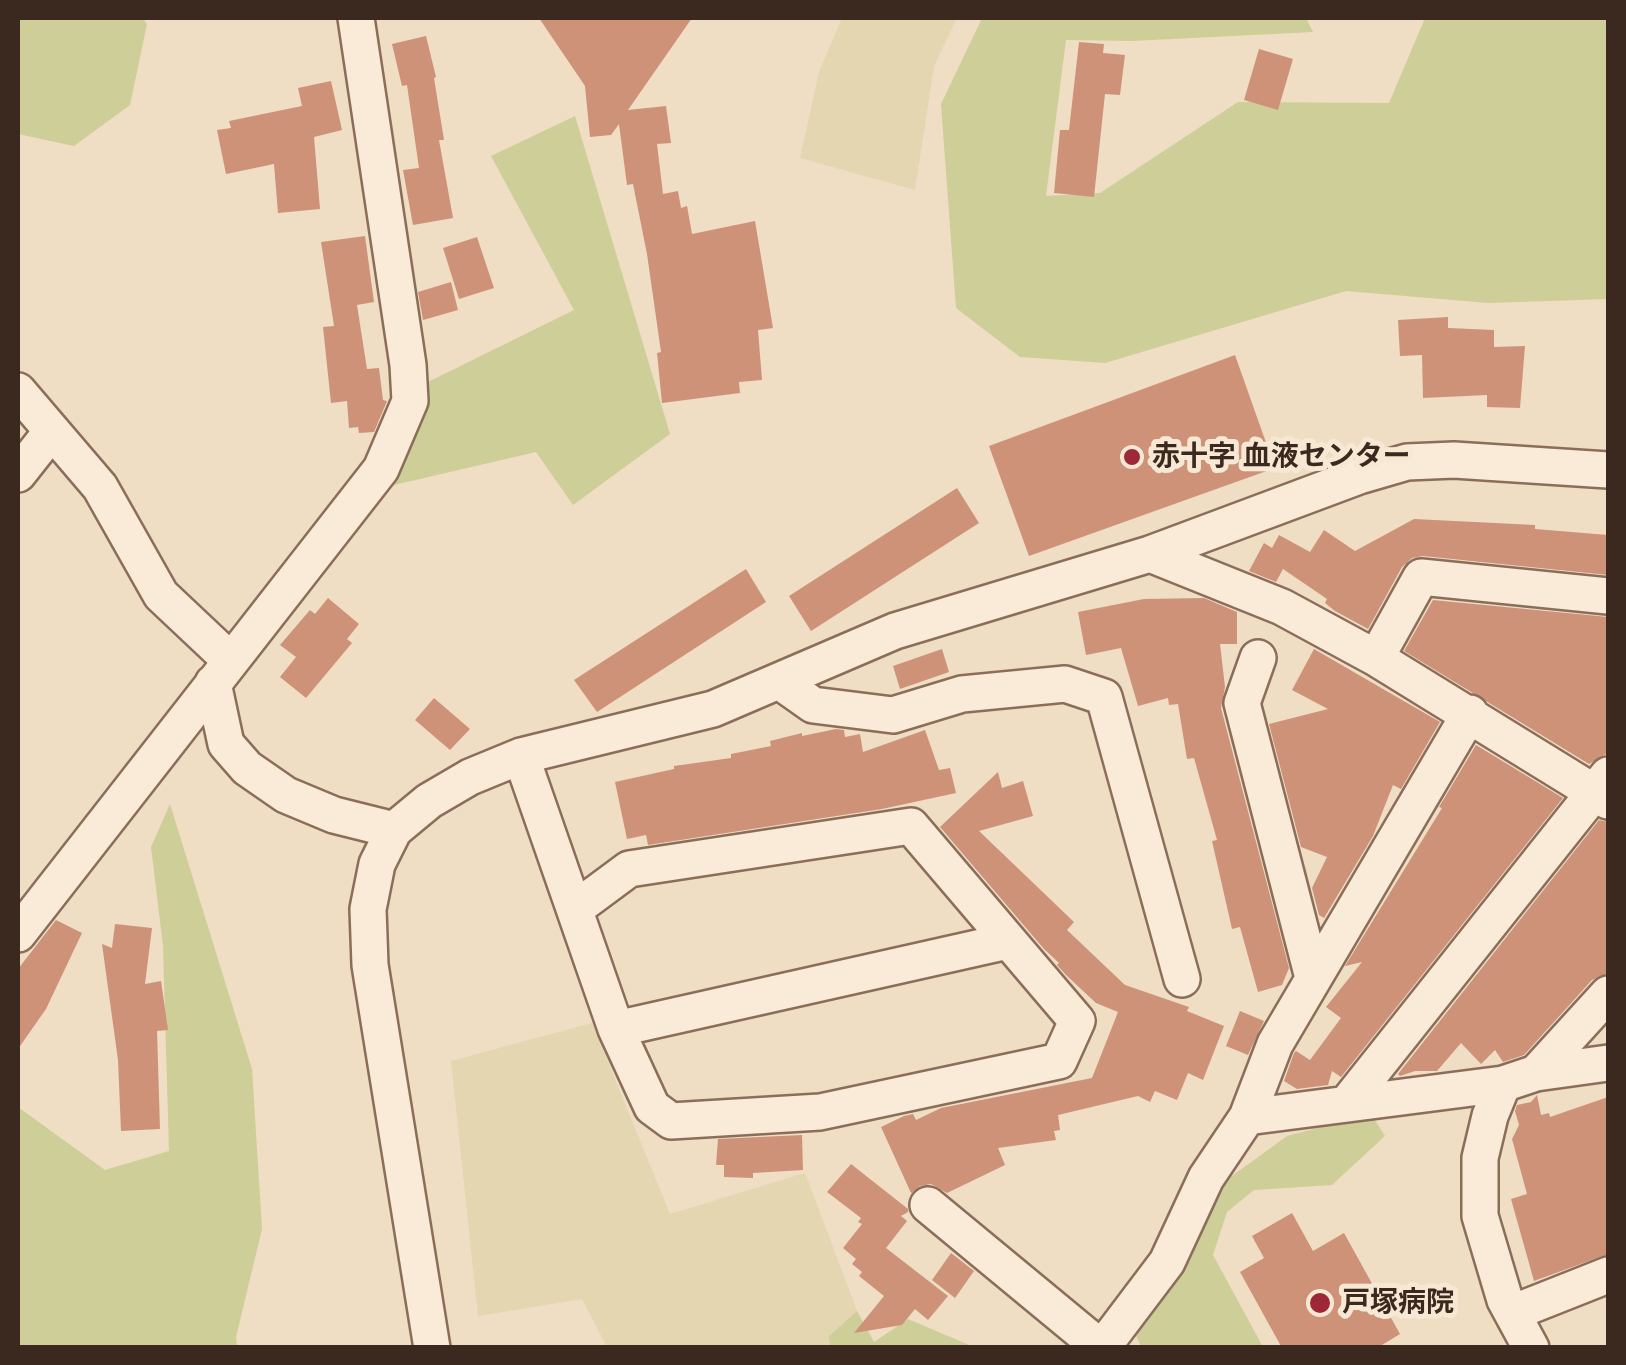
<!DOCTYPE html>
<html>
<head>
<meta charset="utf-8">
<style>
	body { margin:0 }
	#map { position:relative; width:1626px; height:1365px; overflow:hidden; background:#efddc4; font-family:Merriweather,serif }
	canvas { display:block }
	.frame { position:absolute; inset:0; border:20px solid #3b281e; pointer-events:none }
</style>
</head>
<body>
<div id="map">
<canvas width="1626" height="1365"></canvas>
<div class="frame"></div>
</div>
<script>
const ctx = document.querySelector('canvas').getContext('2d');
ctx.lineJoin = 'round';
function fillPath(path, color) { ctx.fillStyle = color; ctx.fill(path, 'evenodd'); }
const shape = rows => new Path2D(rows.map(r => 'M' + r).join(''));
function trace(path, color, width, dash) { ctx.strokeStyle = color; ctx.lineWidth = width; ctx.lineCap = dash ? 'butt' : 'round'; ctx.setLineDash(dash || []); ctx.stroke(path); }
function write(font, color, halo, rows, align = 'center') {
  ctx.font = font + ' Merriweather,"Noto Sans JP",serif'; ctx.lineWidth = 10; ctx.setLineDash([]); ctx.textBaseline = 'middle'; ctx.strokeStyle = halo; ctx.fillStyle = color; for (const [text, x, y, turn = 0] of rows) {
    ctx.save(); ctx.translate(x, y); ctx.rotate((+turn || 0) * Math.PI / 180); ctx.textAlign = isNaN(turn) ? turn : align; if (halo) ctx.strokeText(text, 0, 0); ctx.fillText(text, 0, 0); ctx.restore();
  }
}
fillPath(shape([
	[842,18,957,18,934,66,915,190,800,158,819,72],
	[592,1023,670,1214,805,1173,857,1311,829,1336,830,1348,607,1347,582,1299,478,1316,451,1061]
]), '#e5d6b2');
fillPath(shape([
	[18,18,143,18,147,24,130,105,74,146,18,134],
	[982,18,1306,18,1313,32,1132,41,1066,40,1046,196,1100,193,1238,102,1389,103,1425,18,1608,18,1608,299,1489,303,1346,291,1105,363,1020,357,956,308,941,104],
	[575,116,670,434,573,505,536,452,394,485,428,382,574,310,491,156],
	[170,804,252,1069,262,1229,236,1337,237,1347,18,1347,18,1107,105,1170,169,1151,163,946,151,847],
	[1371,1114,1385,1136,1332,1185,1254,1190,1227,1212,1213,1255,1263,1347,1141,1347,1127,1314,1214,1189,1287,1136],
	[857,1311,874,1342,908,1319,974,1347,830,1347,829,1336]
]), '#cece98');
fillPath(shape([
	[539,18,692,18,628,110,666,106,671,143,657,144,663,194,678,191,681,208,687,206,692,234,755,221,773,328,758,330,762,380,739,382,740,393,662,403,657,353,661,352,647,254,633,184,627,185,619,124,611,135,590,137,585,86],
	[426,36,436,77,434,78,444,140,439,140,453,218,413,225,403,170,419,168,407,85,402,86,392,44],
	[1079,42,1104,44,1103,53,1125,55,1120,95,1105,94,1094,197,1054,193,1060,130,1069,130],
	[1259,49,1293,59,1278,110,1244,100],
	[331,81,342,130,314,137,320,209,278,213,274,164,226,174,217,130,231,128,229,121,302,106,298,88],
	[365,236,374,302,357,305,367,369,379,368,383,400,387,401,374,432,359,433,358,427,349,428,347,401,331,403,323,327,334,326,321,242],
	[477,237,494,288,459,299,443,248],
	[451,282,458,310,423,320,418,292],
	[1448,317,1448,328,1494,330,1494,347,1525,346,1520,408,1487,407,1487,395,1423,398,1422,355,1400,356,1398,320],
	[1235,355,1275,468,1029,556,989,446],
	[957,488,979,523,811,631,789,596],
	[1414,519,1535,525,1535,529,1608,535,1608,575,1423,556,1412,558,1402,567,1368,629,1335,611,1325,603,1327,599,1283,569,1276,582,1249,571,1264,543,1272,548,1279,535,1310,552,1324,530,1355,551],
	[746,569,766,602,597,712,574,680],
	[328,598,359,624,347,639,352,643,306,698,280,677,296,657,280,645,310,610,315,614],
	[1204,598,1237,612,1237,644,1220,644,1225,687,1221,708,1289,968,1282,985,1258,992,1240,927,1232,929,1212,841,1217,840,1194,758,1187,759,1178,704,1169,705,1168,698,1138,706,1121,648,1086,655,1078,612,1144,599],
	[1433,600,1608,617,1606,754,1589,764,1404,651],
	[942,649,949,672,900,689,893,666],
	[1314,649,1440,722,1401,789,1393,785,1373,836,1324,918,1319,915,1312,888,1327,857,1301,847,1269,724,1328,709,1292,690],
	[434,698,470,729,450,750,415,720],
	[836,729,844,730,845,737,860,734,863,752,925,730,939,770,950,768,956,793,882,809,648,845,646,835,627,839,615,782,674,769,674,766,731,758,731,754,771,746,770,741,802,733,802,736],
	[1476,745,1563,798,1341,1077,1332,1071,1328,1085,1297,1089,1284,1081,1294,1053,1296,1051,1310,1060,1341,1018,1326,1007,1362,962,1345,966,1442,808,1439,807],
	[998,772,1002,788,1023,781,1033,816,979,831,1074,922,1067,930,1125,985,1189,1007,1187,1011,1224,1026,1203,1080,1188,1073,1177,1100,1155,1091,1150,1102,1138,1096,1058,1115,1060,1130,1054,1131,1056,1140,998,1148,1005,1165,947,1193,931,1184,920,1186,911,1193,881,1127,904,1116,913,1114,916,1120,941,1108,1092,1078,1118,1012,1096,1003,1066,975,1057,965,1059,963,1044,949,940,827],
	[1599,820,1608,822,1608,973,1592,980,1524,1055,1503,1062,1495,1050,1481,1064,1461,1043,1437,1071,1415,1071,1400,1076,1398,1074],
	[56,920,82,933,46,1009,18,1049,18,969],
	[115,924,152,928,145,984,161,981,168,1030,157,1031,160,1129,121,1131,118,1060,102,944,112,948],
	[1240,1011,1264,1021,1248,1055,1226,1046],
	[1537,1095,1541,1115,1549,1113,1550,1117,1608,1097,1608,1254,1534,1281,1511,1199,1527,1194,1512,1139,1519,1125,1515,1111,1517,1105,1531,1102],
	[802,1135,803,1170,753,1173,753,1178,724,1177,724,1165,716,1165,718,1139],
	[851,1164,908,1209,908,1212,901,1216,907,1221,886,1248,948,1296,928,1320,915,1309,902,1325,854,1333,884,1296,859,1276,862,1272,852,1264,856,1259,843,1248,862,1224,858,1222,861,1218,827,1192],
	[1292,1213,1313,1251,1344,1233,1400,1334,1377,1348,1282,1348,1240,1272,1264,1258,1252,1236],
	[951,1253,974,1271,955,1298,932,1280]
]), '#ce9279');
const minor = shape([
	[18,391,100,487,161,595,230,660],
	[18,474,52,431],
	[1150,554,1282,607,1376,658,1608,801],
	[1258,658,1242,703,1313,978],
	[1376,658,1421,577,1608,596],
	[779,681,813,705,893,715,962,694,1065,684,1104,697,1182,979],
	[213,683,226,744,247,768,286,795,334,815,394,830],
	[521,756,616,1029,652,1107,671,1121,820,1112,1059,1061,1077,1021,911,826,629,869,575,909],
	[18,934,381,469,410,401,408,365,356,18],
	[616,1029,1008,941],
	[1536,1073,1608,1063],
	[1348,1102,1608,775],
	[1247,1117,1503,1084],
	[928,1205,1101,1348],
	[1512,1313,1608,1275],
	[432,1348,370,965,368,909,377,864,394,830,429,801,470,777,521,756,713,709,895,631,1150,554,1359,476,1407,462,1454,460,1608,470],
	[1102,1348,1167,1262,1206,1178,1247,1117,1275,1044,1470,713],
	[1531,1348,1505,1300,1480,1216,1480,1158,1490,1116,1503,1084,1536,1073,1608,994]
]);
trace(minor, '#8b6e5a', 40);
trace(minor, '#faebd8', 35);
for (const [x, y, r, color] of [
	[1132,457,10,"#9c2838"],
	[1320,1303,12,"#9c2838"]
]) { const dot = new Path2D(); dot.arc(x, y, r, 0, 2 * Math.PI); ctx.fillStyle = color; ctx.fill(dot); trace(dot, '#f7e8d4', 4); }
write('bold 28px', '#3b281e', '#f7e8d4', [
	["赤十字 血液センター",1152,457],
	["戸塚病院",1342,1303]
], 'left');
</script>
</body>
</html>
